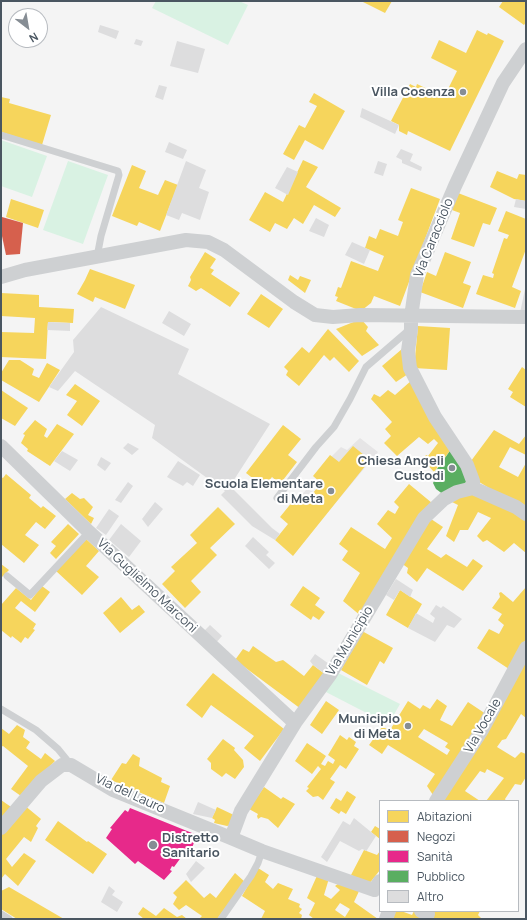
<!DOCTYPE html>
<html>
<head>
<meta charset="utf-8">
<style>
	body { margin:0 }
	#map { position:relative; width:527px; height:920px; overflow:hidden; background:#f4f4f4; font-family:Manrope,sans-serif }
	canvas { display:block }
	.frame { position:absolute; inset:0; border:2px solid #4a5661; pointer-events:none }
	.legend { position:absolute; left:379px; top:800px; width:140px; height:112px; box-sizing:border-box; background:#fff; border:1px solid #b7bbc0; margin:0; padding:5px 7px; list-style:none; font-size:12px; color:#4a5661 }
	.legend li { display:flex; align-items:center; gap:8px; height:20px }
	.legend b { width:20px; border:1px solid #b7bbc0 }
	.north { position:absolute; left:8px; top:8px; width:40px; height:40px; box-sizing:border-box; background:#fff; border:1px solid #b7bbc0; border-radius:50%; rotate:149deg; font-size:11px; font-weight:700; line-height:16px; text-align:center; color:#4a5661 }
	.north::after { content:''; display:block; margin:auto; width:14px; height:18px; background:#868d94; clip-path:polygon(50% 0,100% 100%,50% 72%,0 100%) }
</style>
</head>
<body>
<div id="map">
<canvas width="527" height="920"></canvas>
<div class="frame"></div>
<ul class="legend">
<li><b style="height:11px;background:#f6d55c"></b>Abitazioni</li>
<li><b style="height:11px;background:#d6604d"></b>Negozi</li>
<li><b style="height:11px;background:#e7298a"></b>Sanità</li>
<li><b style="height:11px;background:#5aae61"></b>Pubblico</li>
<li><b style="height:11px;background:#ddddde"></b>Altro</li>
</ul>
<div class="north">N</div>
</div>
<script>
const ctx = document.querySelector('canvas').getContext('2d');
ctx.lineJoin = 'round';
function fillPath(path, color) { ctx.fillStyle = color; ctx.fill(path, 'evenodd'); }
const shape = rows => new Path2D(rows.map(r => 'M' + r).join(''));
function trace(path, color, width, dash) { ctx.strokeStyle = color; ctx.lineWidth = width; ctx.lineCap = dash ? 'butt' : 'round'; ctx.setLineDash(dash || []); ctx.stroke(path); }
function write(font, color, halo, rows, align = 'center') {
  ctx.font = font + ' Manrope,sans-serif'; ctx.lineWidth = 4; ctx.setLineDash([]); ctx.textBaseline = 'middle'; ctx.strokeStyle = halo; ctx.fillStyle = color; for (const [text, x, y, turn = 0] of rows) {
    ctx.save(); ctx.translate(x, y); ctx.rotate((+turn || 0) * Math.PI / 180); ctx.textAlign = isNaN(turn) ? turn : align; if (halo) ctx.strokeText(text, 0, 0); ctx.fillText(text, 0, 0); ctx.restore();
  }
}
fillPath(shape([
	[360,438,378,452,303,542,290,507,307,489,315,493,330,474,322,466,341,447,347,450]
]), '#e6e5e6');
fillPath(shape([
	[156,1,239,1,248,5,228,45,152,8],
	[1,140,47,156,32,197,1,186],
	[68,161,108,175,83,244,43,230],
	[336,672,400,704,392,718,387,715,384,722,324,691]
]), '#d9f2e3');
fillPath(shape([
	[361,1,392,1,385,13],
	[503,1,526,1,526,22,524,25,499,7],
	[477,30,487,35,488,33,504,41,450,151,408,131,407,135,399,131,399,125,391,121,410,84,416,87,417,84,444,97,457,71,431,58,439,40,466,53],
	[314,93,345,111,323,150,305,140,294,160,283,154,299,125,305,128,317,106,309,102],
	[1,97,10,99,9,103,51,115,42,145,1,132],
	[303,160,318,167,306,187,341,208,335,217,314,205,303,224,294,218,287,229,275,223,270,232,249,220,265,192,283,202],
	[132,165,146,171,139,188,158,195,165,180,178,185,160,231,139,222,137,226,112,216],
	[497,171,517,179,519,174,526,175,526,201,514,199,490,187],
	[411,188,440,199,400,306,374,296,371,303,361,311,336,301,338,297,335,296,338,287,341,288,351,261,378,271,384,256,365,248,369,236,376,239,380,229,398,236,403,222,398,220],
	[458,193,497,208,490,225,483,223,474,247,451,239,460,213,452,210],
	[11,199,44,210,38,228,6,217],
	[506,211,526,219,526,249,512,287,521,291,515,308,476,294,483,275,493,278,494,274,492,273,504,238,507,239,509,235,498,231],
	[205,252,216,259,210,268,214,270,211,274,240,293,230,307,201,288,196,291,188,286,191,280,190,277],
	[445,252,471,262,463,283,471,286,463,308,420,292,427,272,436,276],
	[90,269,135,285,125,309,95,297,93,302,77,294,85,280],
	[290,275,298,280,300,276,311,280,305,293,288,280],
	[1,293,39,295,39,307,74,309,73,323,48,322,46,359,1,357,1,332,34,333,35,318,1,316],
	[261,294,283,309,269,328,247,314],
	[361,319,368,327,366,331,379,345,362,356,336,329],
	[418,326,450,328,447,370,414,368],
	[328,329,359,361,349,372,334,357,330,361,324,355,299,386,286,375,288,371,284,367,302,347,309,353],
	[402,349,408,374,396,382,382,366],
	[9,360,20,360,34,369,32,375,39,378,47,363,60,370,39,402,1,380,1,373],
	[522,367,526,370,526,407,510,397,513,392,508,389],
	[412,380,452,448,434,472,423,460,426,455,428,456,438,443,434,439,428,444,419,437,397,456,384,443,391,436,385,429,392,422,371,399,374,394,380,397,388,390,395,395],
	[75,384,100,401,82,426,67,415,77,401,66,395],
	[1,390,28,408,15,426,1,418],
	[35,420,47,429,44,436,47,438,57,424,74,434,50,466,27,451,28,449,21,443,25,435,23,434],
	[283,425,301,439,288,455,297,462,280,484,272,477,264,487,246,473],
	[494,430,519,444,526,435,526,455,510,447,499,467,518,477,526,463,526,511,476,480,468,465],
	[353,446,370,460,293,556,275,540,288,524,280,517,297,496,305,503,321,483,313,476,330,455,339,462],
	[6,474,31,495,29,498,41,508,43,506,56,516,45,529,36,522,25,535,39,545,24,563,1,544,1,477,3,478],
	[409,484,432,503,361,616,343,601,360,573,342,560,348,551,339,544,351,527,385,549,392,538,377,524,388,510,395,514,399,507,394,502],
	[471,492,526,516,526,553,514,543,504,552,487,540,483,542,477,536,491,518,478,512,468,530,460,530,454,542,446,536,458,505,450,501],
	[72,493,80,499,84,498,93,507,88,515,94,518,91,524,65,499],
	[218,507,235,524,210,548,217,555,191,581,201,592,185,608,162,584,175,571,171,567,197,543,190,535],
	[431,519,443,527,427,549,441,558,446,554,467,567,473,559,483,566,463,591,427,568,417,582,407,573,408,568,401,563],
	[68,524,79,534,56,559,50,553,56,546,51,542],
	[85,538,99,551,86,566,99,577,82,595,56,571],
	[1,564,9,570,1,578],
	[42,586,50,592,35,612,21,601,15,608,36,624,33,629,35,630,28,639,25,637,21,643,12,636,11,638,1,630,1,605,16,588,31,600],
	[303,586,320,598,315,605,325,612,319,620,313,616,311,620,290,605],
	[526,587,526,639,509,669,477,648,489,629,499,634,504,625,498,620,502,614,492,608,500,597,499,593,501,592,513,602],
	[400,590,422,604,408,628,386,615],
	[121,597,132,610,139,605,145,612,120,633,103,613],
	[362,631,393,648,384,664,380,661,367,685,341,670],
	[253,646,276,662,283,660,304,676,313,665,326,675,301,709,235,660,243,649,249,652],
	[526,655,526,718,521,714,506,739,502,740,497,747,515,758,521,752,526,754,526,777,521,785,515,784,505,799,506,801,486,801,504,778,487,769,485,773,480,771,465,791,480,801,441,801],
	[213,673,284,729,260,761,244,748,254,736,211,705,202,718,186,705],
	[437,699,447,706,440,720,452,726,468,702,486,714,433,795,427,786,435,774,388,745,382,754,369,745,382,727,390,730,408,701,420,709,423,705,430,709],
	[424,729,448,743,445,747,450,750,447,755,418,737],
	[326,701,339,710,322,734,310,725],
	[17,725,25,730,23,737,30,742,26,748,41,759,45,753,55,761,21,796,11,789,28,766,3,746,1,747,1,728,9,734],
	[340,735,347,740,349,737,356,742,354,746,359,749,346,769,340,765,330,779,335,782,323,800,318,796,313,797,306,791,309,788,307,787,321,769,318,766,312,774,295,761,307,743,326,756,321,764,325,766,328,761,333,764,335,760,328,755],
	[223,739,235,748,234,750,243,760,244,767,235,779,226,773,222,777,211,769,211,763,207,759],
	[133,754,140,758,139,766,162,778,161,782,170,786,164,803,111,780,122,763,126,764],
	[264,787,281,799,283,797,295,804,278,828,268,819,261,817,258,819,257,816,258,814,249,809],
	[347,791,356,797,346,814,341,811,339,814,330,808,336,798,341,801],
	[1,800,14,809,1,821],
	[24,805,41,819,36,826,38,828,31,842,24,837,6,859,12,867,24,853,36,861,18,886,5,874,1,879,1,834],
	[217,807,236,816,231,825,227,826,214,823,215,820,212,818],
	[58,821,87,842,88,841,107,854,93,874,45,840],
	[375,826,380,829,380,839,371,832],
	[364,850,377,855,380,851,380,870,369,884,351,875],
	[258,868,269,875,265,882,273,889,278,883,293,889,288,899,300,904,299,907,302,909,299,913,302,915,301,919,261,919,265,911,242,896],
	[320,869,330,875,324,895,331,899,340,890,335,886,343,880,360,889,354,902,378,919,314,919,309,915,315,903,307,898],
	[340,903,350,909,345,917,335,910],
	[235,873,245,882,217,919,199,919,202,916,186,905,179,910,173,904,177,897,173,893,186,880,204,898,210,893,216,898],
	[9,887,64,919,17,919,1,909,1,891],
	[143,907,156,916,164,908,177,917,182,915,187,919,144,919,138,914],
	[392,911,401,911,412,915,414,911,423,919,388,919],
	[429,911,480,911,478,915,482,919,429,919]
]), '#f6d55c');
fillPath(shape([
	[2,217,23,223,20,254,6,255,2,236]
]), '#d6604d');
fillPath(shape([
	[130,808,197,835,190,853,185,852,174,867,172,866,170,870,172,871,164,880,138,861,135,864,106,838,112,829,110,828,125,810,128,812]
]), '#e7298a');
fillPath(shape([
	[452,448,469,477,462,488,444,495,436,489,433,483,435,479,432,476]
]), '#5aae61');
fillPath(shape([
	[100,25,119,31,116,39,98,32],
	[136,39,143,41,141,46,134,44],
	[177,41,205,49,198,73,170,66],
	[159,85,167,87,163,100,155,97],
	[362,108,399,125,395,134,360,117],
	[169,142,187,150,183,159,165,152],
	[401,149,413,154,410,161,422,167,421,171,402,163,402,160,396,157],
	[186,161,206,170,199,188,209,192,200,220,182,213,179,220,166,215],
	[378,161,387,164,383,176,374,173],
	[287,167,298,172,288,195,275,188],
	[516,199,526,201,526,209,514,207],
	[316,218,329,225,324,237,309,231],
	[352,242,370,250,364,264,345,255],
	[525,289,526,314,520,313],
	[101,307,189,349,178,374,270,424,230,486,272,528,280,534,275,540,252,526,221,495,225,491,152,438,155,425,75,371,58,391,49,387,74,352,73,340],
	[169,311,191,324,184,336,162,323],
	[48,322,70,323,70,331,47,330],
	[128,443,139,449,132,455,123,448],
	[62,451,78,460,70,471,54,461],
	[101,457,111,463,105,471,97,465],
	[178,461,200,475,193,486,187,482,183,486,167,477],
	[128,482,133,486,121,503,115,500],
	[155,502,163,509,148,527,142,519],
	[109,509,119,516,106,535,96,528],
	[121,524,141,541,129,557,109,540],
	[253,537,269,552,266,555,275,563,269,569,245,546],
	[396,579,413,590,410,597,400,590,394,600,386,595],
	[436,605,441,608,443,606,462,619,454,628,447,625,435,642,408,628,416,613,433,623,435,618,430,614],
	[210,625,222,636,215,644,203,632],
	[315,654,332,666,326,675,313,665,310,661],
	[198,802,216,810,212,818,193,814],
	[354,818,376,836,367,850,367,851,362,849,359,851,340,841,327,862,321,857,343,821,350,825],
	[196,861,205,868,191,882,186,874],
	[109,886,115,891,112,895,123,902,117,912,101,902]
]), '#ddddde');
trace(shape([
	[1,135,118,171,119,175,101,236,97,257],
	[277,498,316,447,334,427,350,399,366,367,409,330],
	[7,576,30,595,89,532],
	[1,709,36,730,58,749,71,765],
	[1,914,9,919],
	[221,919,251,876,258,863,262,851]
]), '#ced0d2', 7);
trace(shape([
	[1,277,25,270,186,240,208,242,224,250,294,302,315,315,333,317,360,315,526,317],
	[1,446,89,532,295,723],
	[473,488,473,481,467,465,435,417,410,368,408,351,411,329,411,317,417,275,455,186,503,83,526,49],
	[473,488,516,507,526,514],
	[436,801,482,730,526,648],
	[1,828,41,781,62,765,71,765,113,790,231,838,241,811,295,723,330,675,424,518,444,499,457,492,473,488],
	[231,838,262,851,374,890,380,881],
	[421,911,428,914,426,919],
	[386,919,389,911]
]), '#ced0d2', 14);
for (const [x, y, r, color] of [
	[463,92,4,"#868d94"],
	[452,468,4,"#868d94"],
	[331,491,4,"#868d94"],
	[408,726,4,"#868d94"],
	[153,845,5,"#868d94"]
]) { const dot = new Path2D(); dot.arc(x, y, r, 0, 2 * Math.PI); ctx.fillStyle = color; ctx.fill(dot); trace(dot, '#fff', 1.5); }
write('bold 13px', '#4a5661', '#fff', [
	["Villa Cosenza",455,92],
	["Chiesa Angeli",444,461],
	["Custodi",444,476],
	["Scuola Elementare",323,484],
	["di Meta",323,499],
	["Municipio",400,719],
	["di Meta",400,734],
	["Distretto",162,838,"left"],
	["Sanitario",162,853,"left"]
], 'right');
write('13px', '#4a5661', '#fff', [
	["Via Caracciolo",434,238,-68],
	["Via Guglielmo Marconi",147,586,43],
	["Via Municipio",350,641,-59],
	["Via Vocale",483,726,-60],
	["Via del Lauro",130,794,25]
]);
</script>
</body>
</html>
